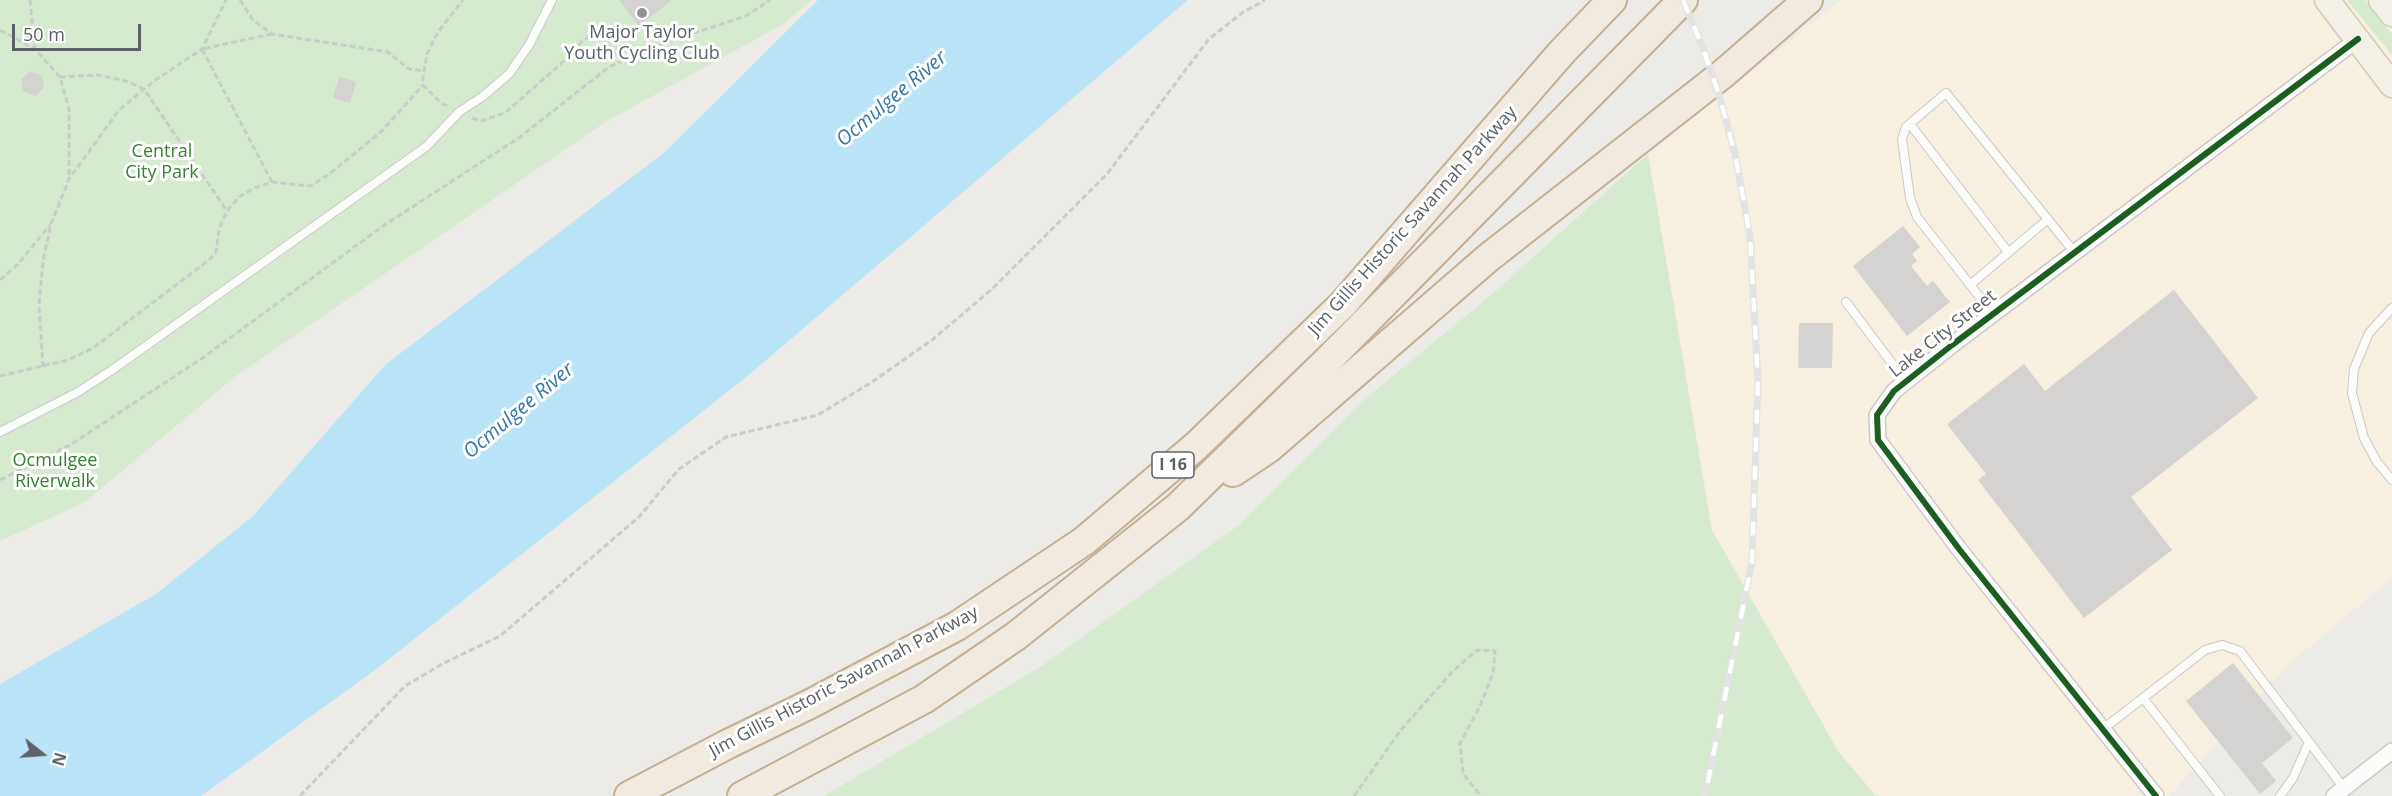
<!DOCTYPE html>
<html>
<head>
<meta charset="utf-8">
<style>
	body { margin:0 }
	#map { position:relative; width:2392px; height:796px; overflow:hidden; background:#edebe7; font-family:"Open Sans",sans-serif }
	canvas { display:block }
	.north { position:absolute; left:12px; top:724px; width:60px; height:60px; -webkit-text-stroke:4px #fff; paint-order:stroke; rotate:107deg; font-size:16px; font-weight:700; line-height:24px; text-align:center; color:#5c6166 }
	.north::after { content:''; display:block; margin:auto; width:21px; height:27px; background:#5c6166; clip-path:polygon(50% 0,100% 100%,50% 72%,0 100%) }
	.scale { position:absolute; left:12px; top:24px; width:129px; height:27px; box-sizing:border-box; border:3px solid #5c6166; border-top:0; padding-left:8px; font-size:18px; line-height:21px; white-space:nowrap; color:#5c6166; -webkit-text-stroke:4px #fff; paint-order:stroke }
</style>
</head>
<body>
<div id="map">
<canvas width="2392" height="796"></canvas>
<div class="north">N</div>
<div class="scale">50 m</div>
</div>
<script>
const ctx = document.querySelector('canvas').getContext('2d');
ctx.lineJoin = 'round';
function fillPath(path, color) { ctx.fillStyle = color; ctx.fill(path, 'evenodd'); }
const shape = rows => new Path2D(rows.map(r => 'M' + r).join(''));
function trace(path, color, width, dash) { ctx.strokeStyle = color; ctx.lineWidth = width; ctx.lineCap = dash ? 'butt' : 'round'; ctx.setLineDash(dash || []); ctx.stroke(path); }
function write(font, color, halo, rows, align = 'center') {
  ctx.font = font + ' "Open Sans",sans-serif'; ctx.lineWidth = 6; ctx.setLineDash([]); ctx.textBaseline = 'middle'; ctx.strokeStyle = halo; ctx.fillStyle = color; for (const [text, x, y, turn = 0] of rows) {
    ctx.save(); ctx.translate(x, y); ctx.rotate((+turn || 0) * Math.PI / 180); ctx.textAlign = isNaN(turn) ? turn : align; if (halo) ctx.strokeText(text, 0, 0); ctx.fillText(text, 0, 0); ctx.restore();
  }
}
fillPath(shape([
	[1841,0,2392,0,2392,578,2289,664,2169,796,1876,796,1838,751,1712,530,1648,154]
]), '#f7efdf');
fillPath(shape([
	[0,0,812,0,780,26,607,121,236,376,85,502,0,541],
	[2347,0,2364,0,2392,34,2392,55],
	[1648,154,1712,530,1838,751,1876,796,824,796,1043,665,1239,525,1371,394,1491,295]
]), '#d6ead0');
fillPath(shape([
	[818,0,1188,0,750,374,375,670,201,796,0,796,0,684,156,594,253,516,385,365,665,152]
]), '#bae5f8');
fillPath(shape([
	[619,0,672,0,639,26],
	[30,71,42,76,44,88,35,96,23,91,21,79],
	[339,77,356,82,350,103,333,98],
	[1903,226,1920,247,1912,254,1917,261,1911,266,1927,286,1933,281,1950,302,1907,336,1853,266],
	[2174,290,2258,398,2131,497,2172,550,2084,618,1978,480,1986,474,1947,424,2024,364,2045,391],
	[1799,323,1833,323,1832,368,1798,368],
	[2233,663,2293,738,2262,763,2276,781,2260,794,2186,701]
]), '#d5d3d1');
const lane = shape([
	[1910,124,2008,252],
	[1970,285,2048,219],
	[1846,302,1906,382],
	[2392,308,2369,333,2354,369,2352,393,2364,438,2377,462,2392,480],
	[1993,314,1917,217,1910,198,1902,139,1906,127,1946,93,2075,253],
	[0,432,78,392,112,370,427,146,459,112,482,97,509,74,529,45,552,0],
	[2143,698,2220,796],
	[2103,729,2205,650,2222,645,2240,651,2344,788],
	[2280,796,2293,778,2309,742]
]);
const street = shape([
	[2156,796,1959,549,1878,440,1877,415,1894,391,1952,345,2358,39],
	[2334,796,2392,751]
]);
const primary = shape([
	[2327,0,2392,85],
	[2381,0,2392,14]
]);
const highway = shape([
	[1233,472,1269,448,1488,258,1724,73,1808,0],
	[629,796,728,744,812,703,957,626,1084,541,1196,446,1343,304,1562,52,1612,0],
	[742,796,924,699,1016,636,1178,507,1332,356,1683,0]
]);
trace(lane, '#c9cac9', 10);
trace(street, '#c9cac9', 18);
trace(primary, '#d7c9b3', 27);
trace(highway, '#c5b093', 32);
trace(shape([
	[30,0,35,49,60,77,69,109,69,179],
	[240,0,253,20,272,34,388,52,409,69,424,71],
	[0,30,35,49],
	[60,77,97,75,126,81,144,89,227,211],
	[447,106,441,103,423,85,423,77,427,54,438,32,463,0],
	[472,118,481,121,505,113,573,53,584,39,601,36,622,61],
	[272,182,202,49,272,34],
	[0,280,18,264,50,225],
	[43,367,39,305,43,261,51,224,69,179,119,110,154,81,202,49,226,0],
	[0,376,68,360,93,348,209,260,216,252,219,229,227,211,239,197,254,188,272,182,310,186,328,175,381,132,423,85],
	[0,480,70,445,204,357,383,226,520,137,609,67,648,48,746,16,770,0],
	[300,796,405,686,444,663,500,636,639,517,679,469,726,437,818,415,872,382,932,340,991,290,1107,174,1209,39,1242,13,1265,0],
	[1354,796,1401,730,1452,672,1477,650,1495,651,1493,673,1480,706,1460,743,1463,774,1481,796]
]), '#c9ceca', 3, [6, 3]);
trace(lane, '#fcfcfb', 8);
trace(street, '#fcfcfb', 15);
trace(primary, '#f3f0e8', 24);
trace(highway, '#f0eae1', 28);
const rail = shape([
	[1683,0,1703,48,1720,98,1735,154,1750,236,1758,380,1752,562,1705,796]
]);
trace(rail, '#e3e3e3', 7);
trace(rail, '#fff', 4.5, [14]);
trace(shape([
	[2156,796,1959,549,1878,440,1877,415,1894,391,1952,345,2358,39]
]), '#1b5e20', 6);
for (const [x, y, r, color] of [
	[642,13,6,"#8f9193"]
]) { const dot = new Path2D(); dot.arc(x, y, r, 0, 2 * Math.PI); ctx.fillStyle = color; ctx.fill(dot); trace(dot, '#fff', 2); }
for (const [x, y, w] of [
	[1173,465,42]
]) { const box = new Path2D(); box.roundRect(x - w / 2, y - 13, w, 26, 4.5); ctx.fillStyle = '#fff'; ctx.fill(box); trace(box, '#5c6166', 1.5); }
write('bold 16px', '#5c6166', null, [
	["I 16",1173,465]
]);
write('18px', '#5c6166', '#fff', [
	["Major Taylor",642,33],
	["Youth Cycling Club",642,54]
]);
write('18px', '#32842d', '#fff', [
	["Central",162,152],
	["City Park",162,173],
	["Ocmulgee",55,461],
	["Riverwalk",55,482]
]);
write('18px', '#5c6166', '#fff', [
	["Jim Gillis Historic Savannah Parkway",1413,221,-48],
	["Lake City Street",1943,334,-38],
	["Jim Gillis Historic Savannah Parkway",844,682,-28]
]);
write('italic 20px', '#3379a8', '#fff', [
	["Ocmulgee River",892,99,-40],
	["Ocmulgee River",519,411,-40]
]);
</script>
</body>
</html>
